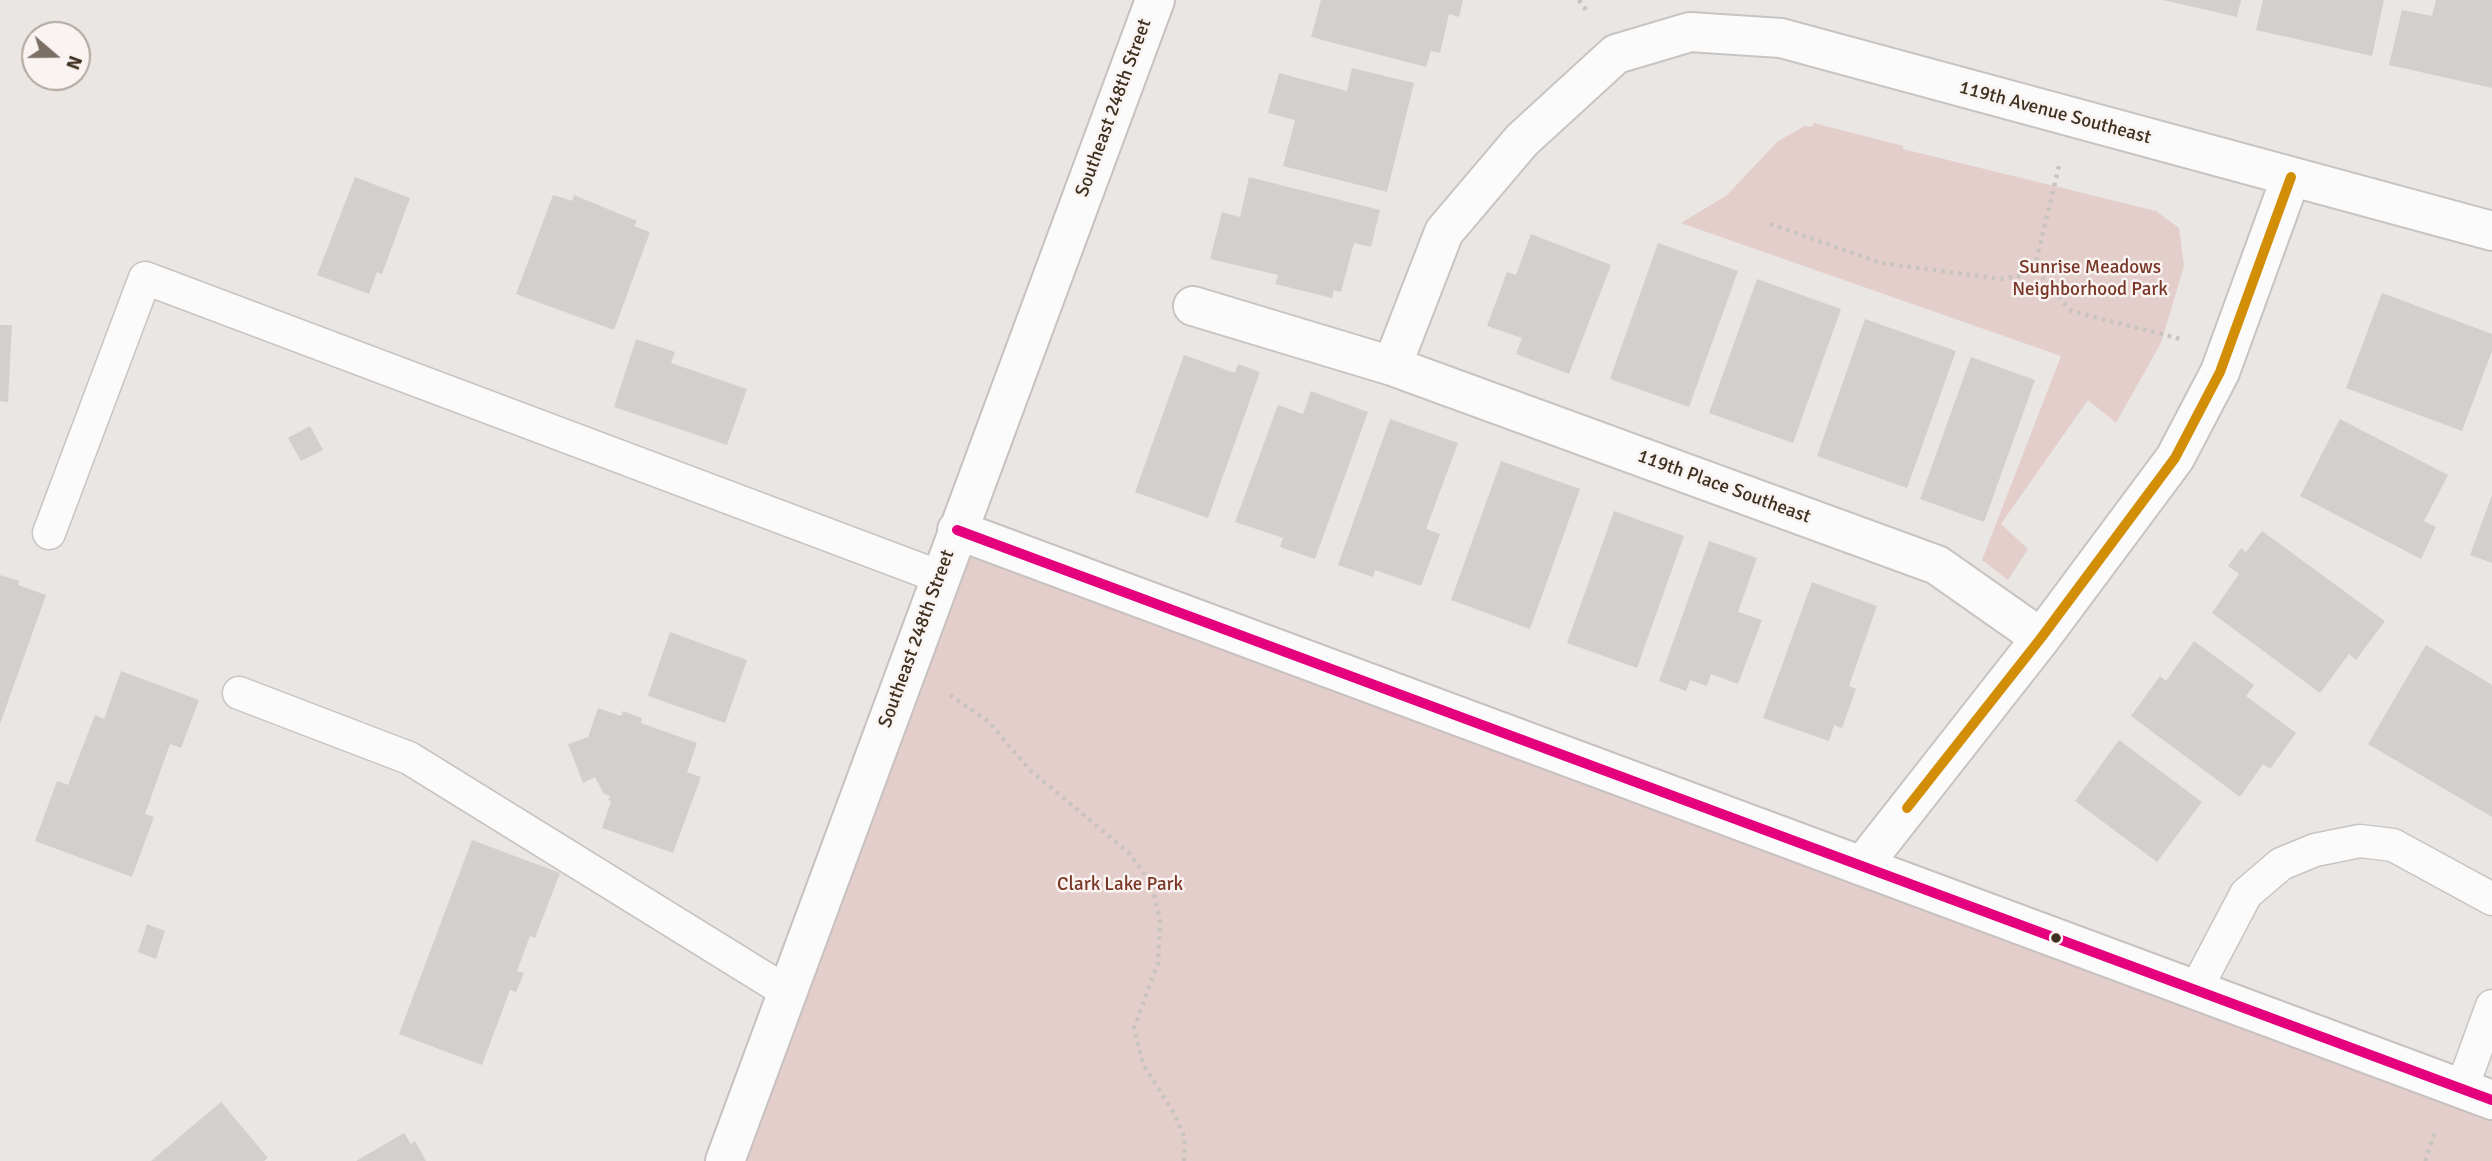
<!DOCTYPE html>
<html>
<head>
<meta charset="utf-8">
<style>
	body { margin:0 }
	#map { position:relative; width:2492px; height:1161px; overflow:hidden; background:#eae6e4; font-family:Signika,sans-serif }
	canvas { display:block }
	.north { position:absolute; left:21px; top:21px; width:70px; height:70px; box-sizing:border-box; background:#f9f4f2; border:2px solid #afa69e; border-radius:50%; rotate:110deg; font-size:19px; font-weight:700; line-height:28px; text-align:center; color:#3f3020 }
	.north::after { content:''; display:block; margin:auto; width:24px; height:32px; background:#7b7065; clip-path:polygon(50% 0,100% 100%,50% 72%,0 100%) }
</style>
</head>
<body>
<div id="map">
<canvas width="2492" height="1161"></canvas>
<div class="north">N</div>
</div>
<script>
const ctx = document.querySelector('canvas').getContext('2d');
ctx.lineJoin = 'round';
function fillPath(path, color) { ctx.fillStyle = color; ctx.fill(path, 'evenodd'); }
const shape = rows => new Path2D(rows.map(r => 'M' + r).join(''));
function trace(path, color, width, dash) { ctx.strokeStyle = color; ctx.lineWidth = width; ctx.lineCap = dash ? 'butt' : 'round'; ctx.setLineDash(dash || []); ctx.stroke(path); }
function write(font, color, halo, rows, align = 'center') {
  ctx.font = font + ' Signika,sans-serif'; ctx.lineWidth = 5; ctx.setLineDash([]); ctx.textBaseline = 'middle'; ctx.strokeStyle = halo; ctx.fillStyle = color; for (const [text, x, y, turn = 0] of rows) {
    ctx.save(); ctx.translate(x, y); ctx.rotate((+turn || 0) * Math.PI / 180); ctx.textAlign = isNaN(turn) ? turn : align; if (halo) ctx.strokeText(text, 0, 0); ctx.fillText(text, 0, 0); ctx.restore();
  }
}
fillPath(shape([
	[1814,123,1903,146,1903,149,2156,211,2179,228,2184,266,2161,343,2116,423,2088,400,2001,524,2028,549,2008,580,1982,560,2061,356,1681,223,1727,195,1778,141,1805,126,1812,127],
	[957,530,2492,1100,2492,1161,725,1161]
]), '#e4cecc');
fillPath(shape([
	[1321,0,1463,0,1459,17,1449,14,1440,53,1431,51,1426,67,1311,37],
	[2163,0,2241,0,2237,17],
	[2263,0,2384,0,2372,56,2256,30],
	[2436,0,2492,0,2492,88,2389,65,2402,10,2432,16],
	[1352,68,1414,83,1387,192,1283,166,1295,120,1268,113,1279,73,1347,91],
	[355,177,410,198,382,274,377,272,369,294,317,275],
	[1249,177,1380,210,1371,247,1354,243,1341,292,1334,290,1332,298,1275,284,1278,275,1210,259,1222,212,1240,217],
	[553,195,572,201,574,195,637,221,634,226,650,232,614,330,516,294],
	[1531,234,1611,265,1569,374,1516,354,1522,338,1487,326,1507,272,1516,275],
	[1658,243,1738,271,1689,407,1610,379],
	[1757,279,1841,309,1793,443,1709,413],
	[2382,293,2492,334,2492,351,2462,431,2346,388],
	[1865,319,1956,351,1907,488,1817,456],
	[0,325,12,325,8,402,0,401],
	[636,339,675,352,671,363,747,389,727,445,614,407],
	[1184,355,1235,373,1238,364,1260,372,1208,518,1135,492],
	[1971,357,2035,380,1984,522,1920,499],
	[1311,391,1368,412,1315,559,1280,547,1283,538,1235,522,1278,405,1303,414],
	[1390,419,1458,443,1426,529,1440,534,1421,586,1375,570,1373,577,1338,565],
	[2340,419,2448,475,2424,521,2436,527,2421,559,2300,496],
	[310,426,323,450,301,461,288,438],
	[1501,461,1580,489,1530,629,1451,600],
	[2492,495,2492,563,2470,555],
	[1614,511,1684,536,1637,668,1567,643],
	[2262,531,2385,621,2356,660,2349,654,2320,693,2212,613,2239,574,2228,566,2241,548,2246,552],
	[1709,541,1757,558,1738,612,1762,620,1738,684,1711,674,1707,686,1690,680,1686,691,1659,681],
	[0,575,19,581,18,585,46,595,0,724],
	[1812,582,1877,606,1849,686,1856,689,1842,728,1834,725,1829,741,1763,718],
	[670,632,747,660,725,723,648,696],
	[2194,641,2254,685,2246,696,2296,733,2270,769,2263,764,2240,797,2131,716,2160,676,2166,681],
	[2426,645,2492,685,2492,817,2368,744],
	[121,671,199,700,181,748,170,744,145,814,154,817,132,877,35,841,57,781,68,785,95,715,104,719],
	[598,708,621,716,623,711,642,718,641,723,697,743,687,772,701,777,673,853,602,828,611,801,608,800,610,796,604,794,595,777,583,783,568,744,588,737],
	[2119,740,2202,802,2157,862,2075,801],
	[472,840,560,873,535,938,530,936,517,971,524,973,516,992,510,990,482,1065,399,1034],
	[147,924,165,931,156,959,138,952],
	[221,1102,268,1158,264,1161,151,1161],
	[404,1133,411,1144,415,1141,426,1161,356,1161]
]), '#d3cfcc');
const lane = shape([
	[49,533,145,278,940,577],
	[239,693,409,758,787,992],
	[2196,989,2246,894,2281,864,2315,850,2360,841,2393,845,2492,899],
	[2462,1088,2492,1006]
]);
const street = shape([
	[1193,306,1392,366,1937,565,2041,638],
	[1392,366,1444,232,1522,140,1616,54,1690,32,1781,38,2492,231],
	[1862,866,2041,638,2175,458,2220,372,2291,177]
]);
const secondary = shape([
	[957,530,2492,1100],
	[725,1161,1155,0]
]);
trace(lane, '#c8c4c1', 35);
trace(street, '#c8c4c1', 42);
trace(secondary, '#c7c2bf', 42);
trace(shape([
	[1579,0,1589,14],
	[1770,224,1881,263,2001,279,2023,275,2037,258,2059,166],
	[2031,264,2071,311,2181,339],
	[950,695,989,722,1030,770,1129,853,1152,884,1160,922,1158,963,1134,1028,1143,1064,1172,1110,1185,1138,1184,1161],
	[2425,1161,2435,1132]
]), '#cac4c1', 4.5, [3.5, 5]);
trace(lane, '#fcfbfb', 32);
trace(street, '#fcfbfb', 38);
trace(secondary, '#fcfbfb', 38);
trace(shape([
	[957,530,2492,1100]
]), '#e5007d', 10);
trace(shape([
	[1907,808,2041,638,2175,458,2220,372,2291,177]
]), '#d28e06', 10);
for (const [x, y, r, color] of [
	[2056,938,6,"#3f3020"]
]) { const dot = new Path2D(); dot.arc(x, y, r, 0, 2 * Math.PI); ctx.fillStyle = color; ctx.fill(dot); trace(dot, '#f9f4f2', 2.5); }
write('19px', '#3f3020', '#f9f4f2', [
	["Southeast 248th Street",1114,108,-70],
	["119th Avenue Southeast",2055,113,15],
	["119th Place Southeast",1724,487,20],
	["Southeast 248th Street",917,639,-70]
]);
write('19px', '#793627', '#f9f4f2', [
	["Sunrise Meadows",2090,268],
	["Neighborhood Park",2090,290],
	["Clark Lake Park",1120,885]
]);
</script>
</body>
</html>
